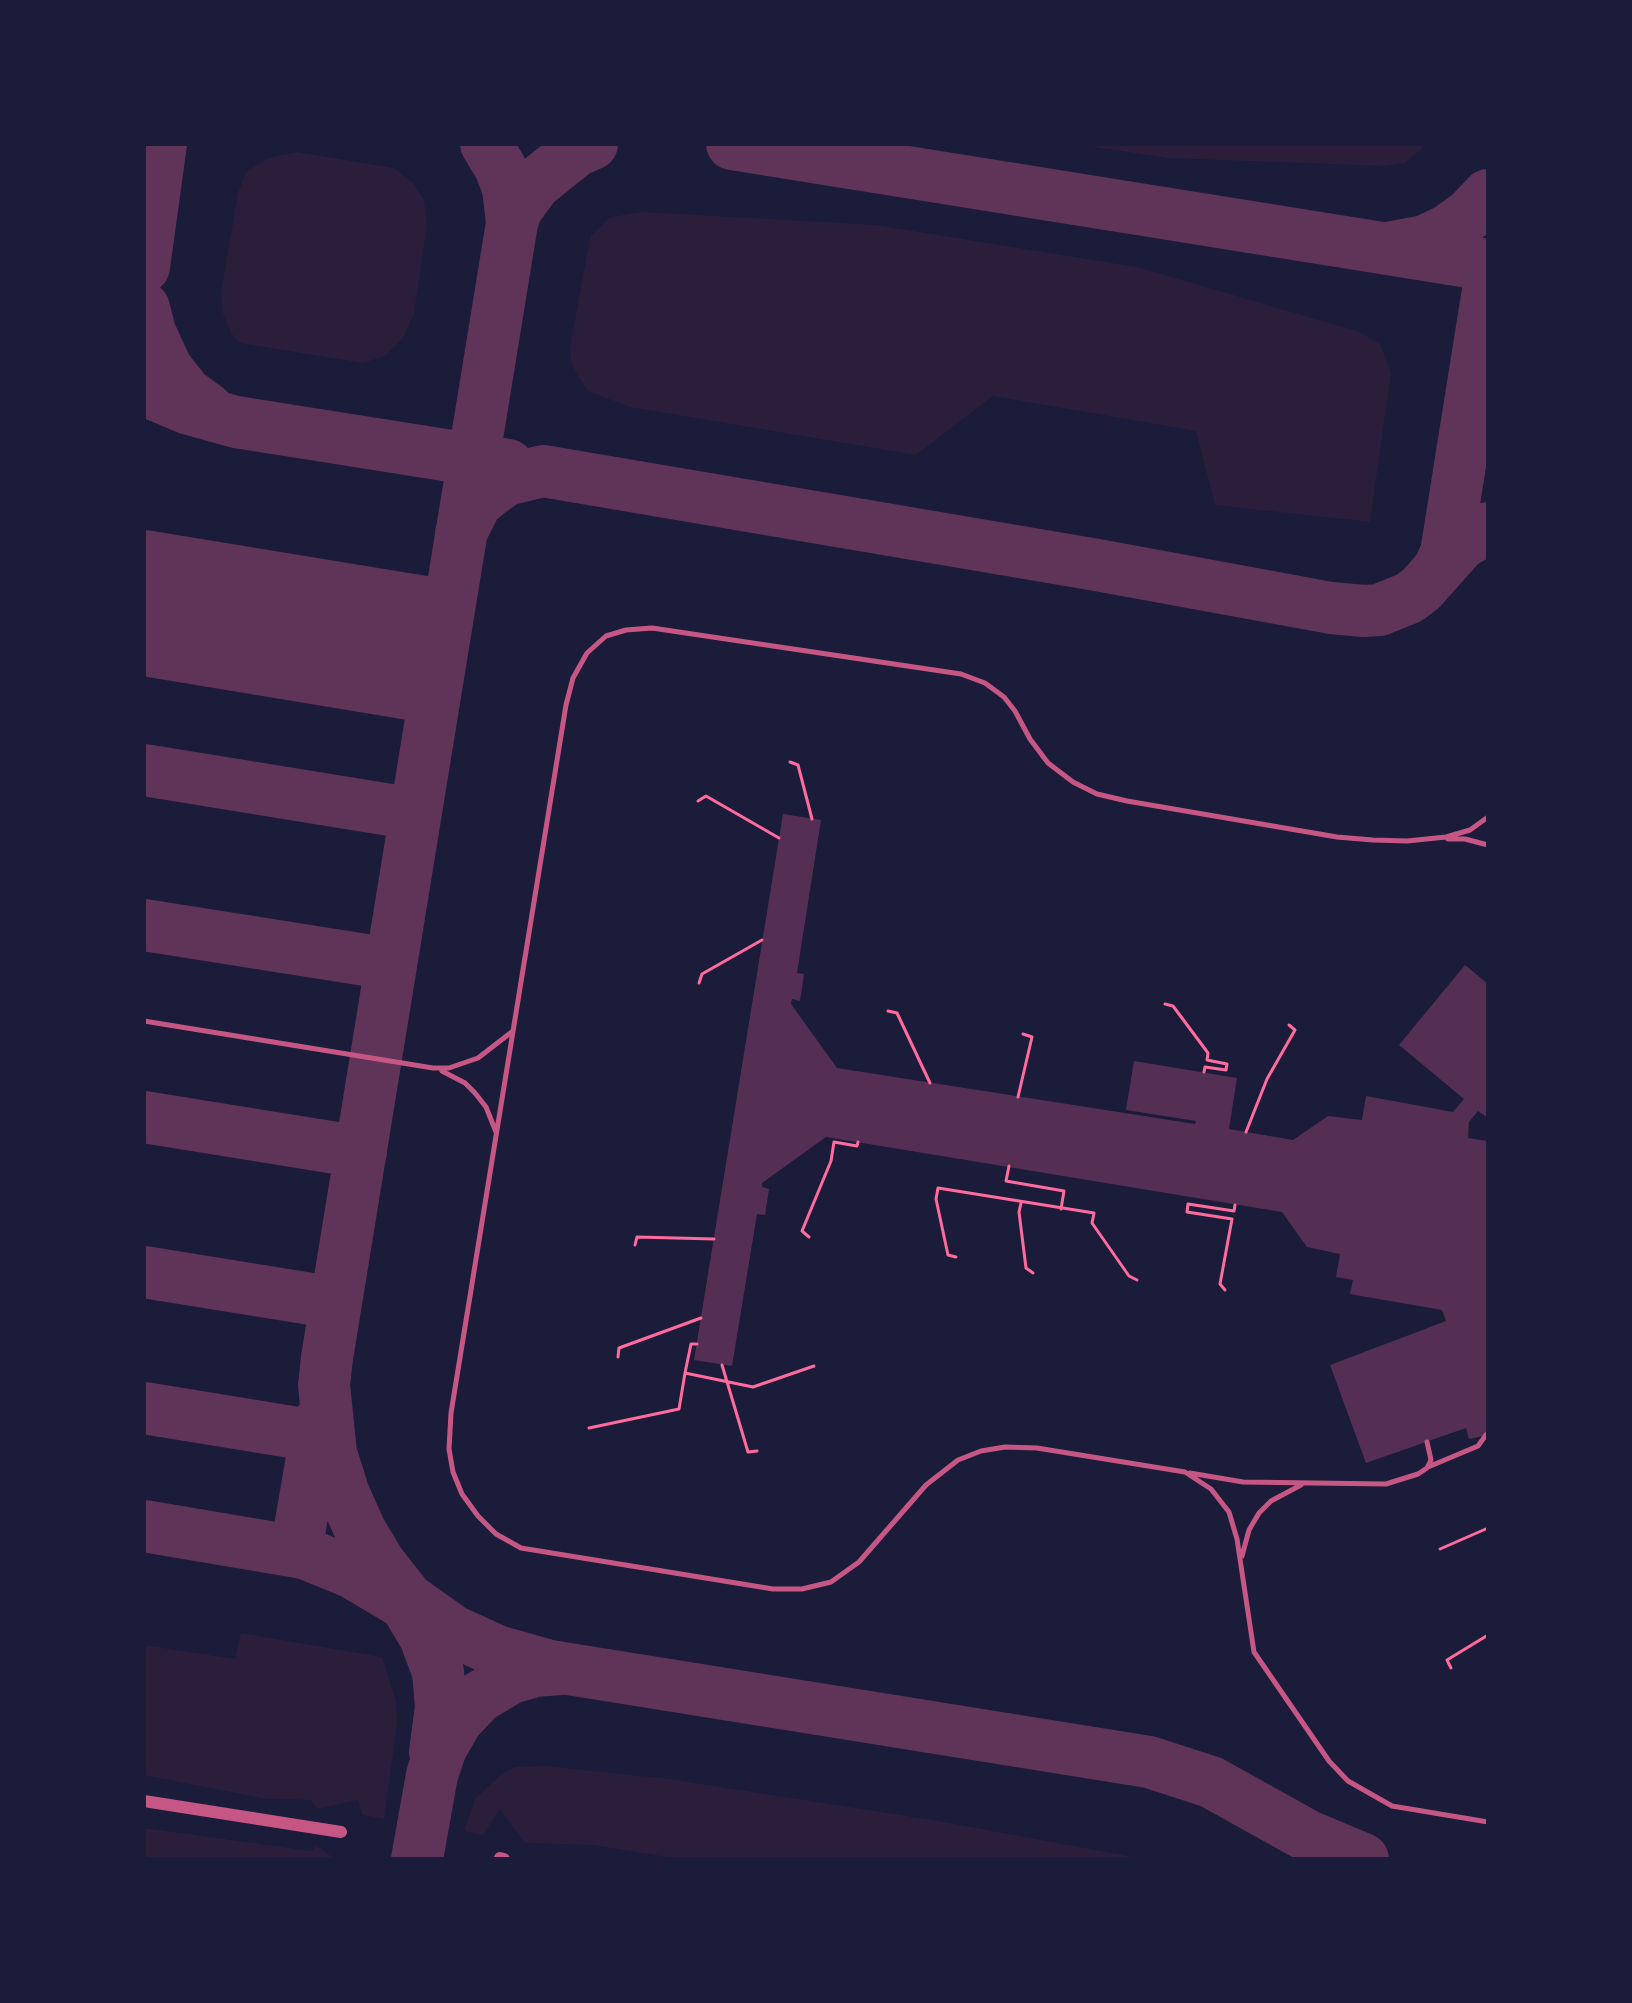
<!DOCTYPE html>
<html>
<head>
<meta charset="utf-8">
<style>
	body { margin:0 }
	#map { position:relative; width:1632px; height:2003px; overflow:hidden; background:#1b1b3a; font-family:"Sofia Sans Condensed",sans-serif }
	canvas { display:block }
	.frame { position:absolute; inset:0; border:146px solid #1b1b3a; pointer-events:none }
</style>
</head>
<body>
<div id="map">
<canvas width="1632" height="2003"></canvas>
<div class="frame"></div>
</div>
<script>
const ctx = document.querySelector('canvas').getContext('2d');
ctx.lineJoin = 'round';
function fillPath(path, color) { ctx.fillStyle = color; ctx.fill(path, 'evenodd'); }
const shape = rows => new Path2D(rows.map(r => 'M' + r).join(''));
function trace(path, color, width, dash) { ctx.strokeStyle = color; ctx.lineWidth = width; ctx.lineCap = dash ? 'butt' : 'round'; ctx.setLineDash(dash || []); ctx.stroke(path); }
fillPath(shape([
	[1076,144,1424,144,1421,150,1404,163,1385,166,1167,158],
	[297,152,394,168,412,182,424,200,427,225,414,314,403,338,385,356,363,363,240,343,231,333,223,314,221,293,238,193,246,172,268,158],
	[643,212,876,225,1137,267,1357,331,1380,344,1391,373,1370,522,1215,505,1196,431,993,396,916,455,630,407,588,391,577,375,571,361,570,348,590,237,610,217],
	[241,1633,382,1657,396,1701,397,1724,384,1819,363,1815,358,1800,317,1809,311,1800,266,1799,144,1775,144,1645,235,1659],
	[546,1766,669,1779,933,1820,1144,1859,679,1859,593,1845,525,1843,500,1809,483,1835,464,1831,475,1799,502,1774,516,1767],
	[144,1828,311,1851,317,1846,335,1859,144,1859]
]), '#2a1e3b');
trace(shape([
	[486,144,500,167,508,188,512,223],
	[592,144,576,151,535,184,516,210,512,223,327,1358,324,1385,331,1453,344,1494,361,1532,379,1562,408,1599,453,1631,497,1651,550,1666,1149,1762,1211,1782,1308,1836,1363,1859],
	[732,144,1488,265],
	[1392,247,1425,241,1448,230,1469,215,1488,195],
	[144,267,161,144],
	[144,308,150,332,167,369,186,393,208,409],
	[144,390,189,409,236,422,508,465],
	[461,533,476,503,488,493,506,480,543,471,1097,565,1331,608,1364,611,1379,610,1409,598,1421,589,1461,544,1488,528],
	[144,556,449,606],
	[1439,568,1446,553,1488,290],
	[144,603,442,652],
	[144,650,434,698],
	[144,770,415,814],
	[144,925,391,964],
	[144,1117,361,1152],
	[144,1272,336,1303],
	[144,1408,316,1436],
	[144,1526,304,1553,353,1573,402,1602],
	[296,1551,318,1423],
	[403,1600,425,1637,438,1672,441,1707,435,1752],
	[417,1859,432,1775,441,1748,457,1720,479,1697,511,1678,535,1671,560,1669]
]), '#603358', 52);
fillPath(shape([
	[783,814,821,820,797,973,804,974,800,1001,792,999,791,1004,837,1068,1195,1124,1196,1121,1126,1110,1134,1061,1237,1078,1229,1129,1293,1140,1328,1116,1362,1120,1366,1096,1453,1112,1464,1099,1399,1045,1465,965,1488,984,1488,1118,1478,1111,1469,1122,1468,1138,1488,1141,1488,1435,1469,1439,1466,1428,1366,1463,1330,1365,1446,1321,1442,1310,1350,1294,1353,1280,1336,1277,1340,1254,1307,1247,1282,1212,826,1137,762,1183,762,1187,769,1189,765,1215,757,1214,732,1366,694,1360]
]), '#542f53');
trace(shape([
	[790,762,798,765,812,819],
	[698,801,706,796,779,838],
	[699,983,702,974,762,940],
	[1165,1004,1173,1006,1208,1053,1207,1060,1227,1064,1226,1070,1205,1067,1204,1072],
	[888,1011,897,1013,930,1083],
	[1018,1097,1032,1037,1023,1034],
	[1246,1132,1267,1079,1295,1030,1289,1025],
	[1009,1166,1006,1181,1064,1191,1061,1209],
	[1021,1203,1019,1212,1026,1268,1033,1273],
	[809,1237,802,1231,831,1161,834,1142,857,1146,858,1142],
	[635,1245,637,1237,714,1239],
	[956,1257,948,1255,936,1199,938,1188,1094,1213,1092,1223,1129,1276,1137,1280],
	[1225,1290,1220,1284,1232,1219,1187,1212,1188,1204,1234,1211,1235,1205],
	[697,1344,691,1344,685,1373,753,1387,814,1366],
	[618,1357,619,1348,701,1318],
	[722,1365,748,1452,757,1451],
	[589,1428,679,1409,685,1373],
	[1440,1549,1488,1528],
	[1451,1668,1447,1660,1488,1635]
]), '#ff6b9d', 3);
trace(shape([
	[1488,817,1470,830,1446,837,1407,841,1373,840,1337,837,1127,801,1097,794,1073,782,1048,763,1030,739,1015,711,1004,697,985,683,961,674,652,628,626,630,606,636,587,653,573,678,566,705,451,1413,449,1449,453,1472,462,1494,478,1516,496,1534,521,1548,773,1589,802,1589,831,1582,859,1562,926,1485,958,1460,981,1451,1005,1447,1037,1448,1185,1472,1211,1489,1229,1512,1237,1539,1254,1652,1329,1761,1348,1781,1392,1806,1488,1822],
	[1448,839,1465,839,1488,845],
	[144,1021,433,1068,449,1068,478,1058,513,1031],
	[442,1071,465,1083,475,1093,486,1107,496,1132],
	[1428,1467,1478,1446,1486,1435],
	[1190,1473,1243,1482,1386,1484,1418,1474,1427,1468,1431,1460,1427,1442],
	[1242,1556,1249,1530,1259,1513,1271,1501,1301,1485]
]), '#c65784', 5);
trace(shape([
	[144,1801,341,1832],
	[500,1858,504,1859]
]), '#c65784', 12);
</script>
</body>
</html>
